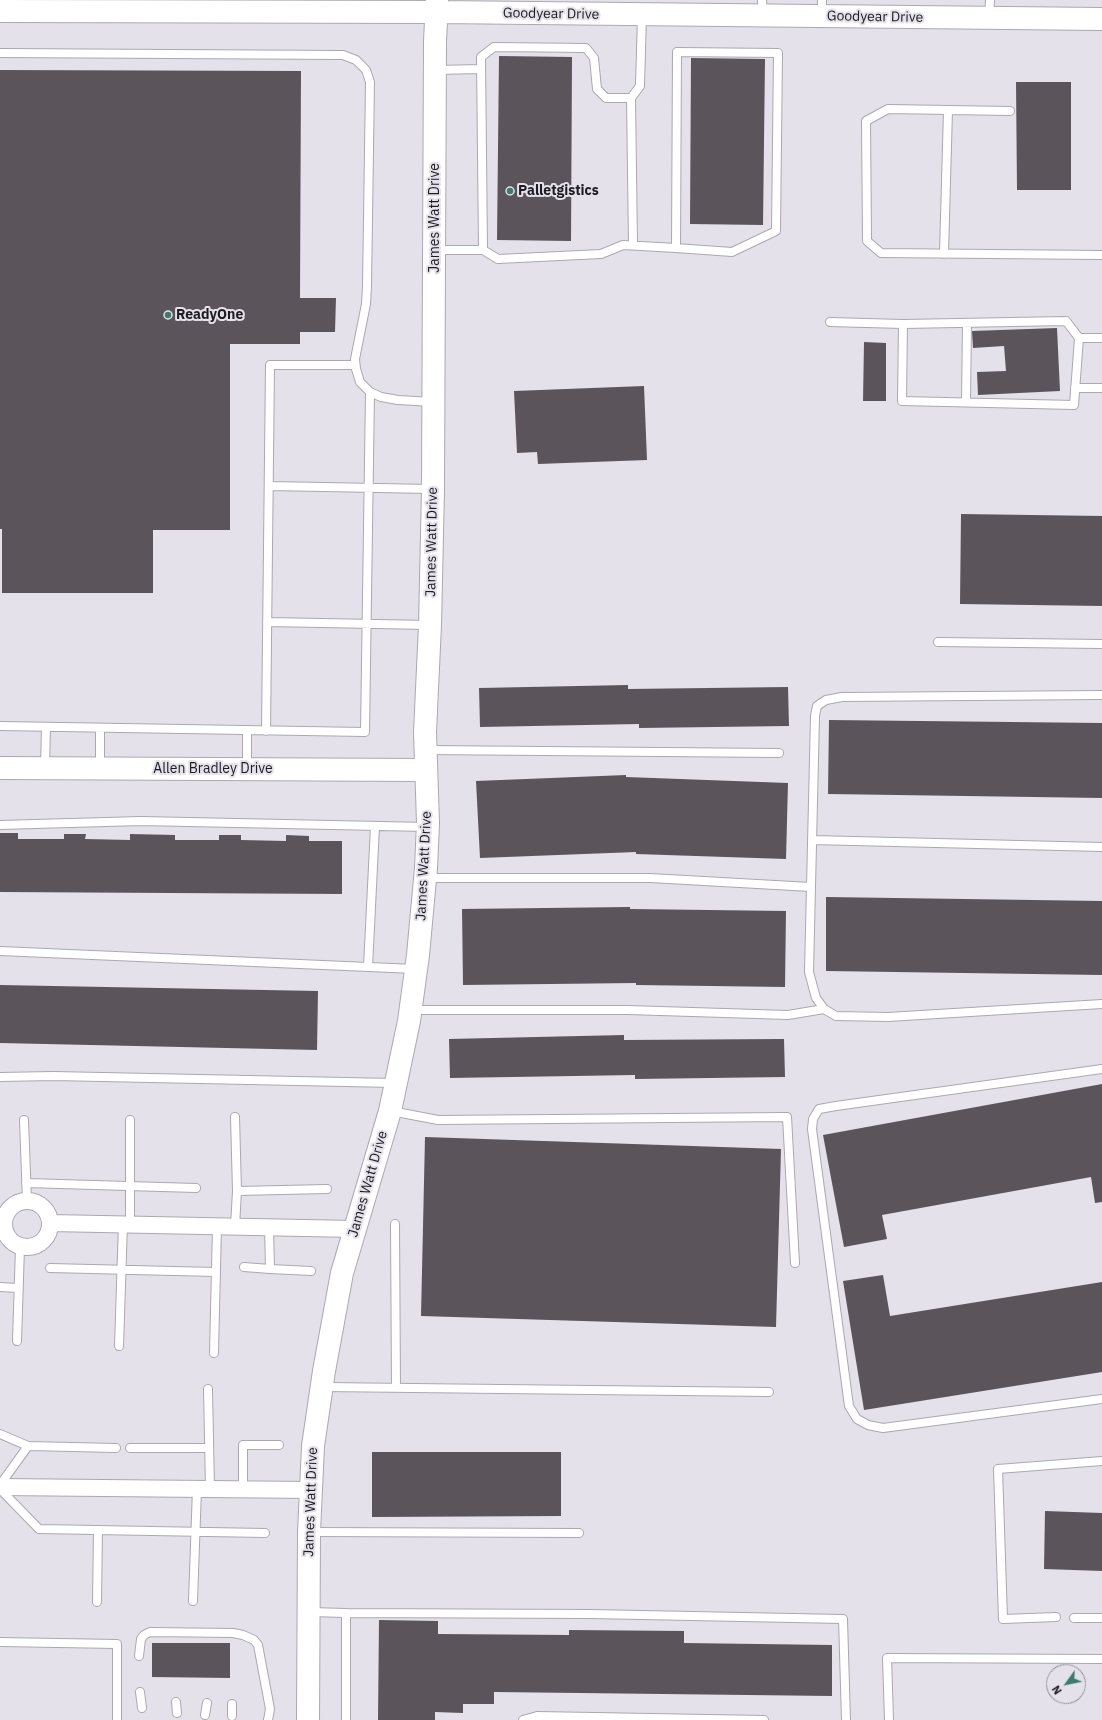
<!DOCTYPE html>
<html>
<head>
<meta charset="utf-8">
<style>
	body { margin:0 }
	#map { position:relative; width:1102px; height:1720px; overflow:hidden; background:#e4e1eb; font-family:"IBM Plex Sans",sans-serif }
	canvas { display:block }
	.north { position:absolute; left:1046px; top:1664px; width:40px; height:40px; box-sizing:border-box; background:#e4e1eb; border:1px solid #94929a; border-radius:50%; rotate:237deg; font-size:11px; font-weight:700; line-height:16px; text-align:center; color:#1d1c20 }
	.north::after { content:''; display:block; margin:auto; width:14px; height:18px; background:#3b7c6b; clip-path:polygon(50% 0,100% 100%,50% 72%,0 100%) }
</style>
</head>
<body>
<div id="map">
<canvas width="1102" height="1720"></canvas>
<div class="north">N</div>
</div>
<script>
const ctx = document.querySelector('canvas').getContext('2d');
ctx.lineJoin = 'round';
function fillPath(path, color) { ctx.fillStyle = color; ctx.fill(path, 'evenodd'); }
const shape = rows => new Path2D(rows.map(r => 'M' + r).join(''));
function trace(path, color, width, dash) { ctx.strokeStyle = color; ctx.lineWidth = width; ctx.lineCap = dash ? 'butt' : 'round'; ctx.setLineDash(dash || []); ctx.stroke(path); }
function write(font, color, halo, rows, align = 'center') {
  ctx.font = font + ' "IBM Plex Sans",sans-serif'; ctx.lineWidth = 4; ctx.setLineDash([]); ctx.textBaseline = 'middle'; ctx.strokeStyle = halo; ctx.fillStyle = color; for (const [text, x, y, turn = 0] of rows) {
    ctx.save(); ctx.translate(x, y); ctx.rotate((+turn || 0) * Math.PI / 180); ctx.textAlign = isNaN(turn) ? turn : align; if (halo) ctx.strokeText(text, 0, 0); ctx.fillText(text, 0, 0); ctx.restore();
  }
}
fillPath(shape([
	[499,56,572,57,571,241,497,240],
	[691,58,765,59,763,225,690,224],
	[0,70,301,71,300,298,336,298,335,332,300,332,300,344,230,344,230,530,153,530,153,593,2,593,2,529,0,529],
	[1016,82,1071,82,1071,190,1017,190],
	[1057,328,1060,391,978,395,977,372,1006,371,1004,346,973,348,972,331],
	[864,342,886,343,886,401,863,401],
	[644,386,647,460,538,464,537,452,517,453,514,391],
	[961,514,1102,516,1102,606,960,604],
	[628,685,628,689,788,687,789,726,639,728,639,724,480,727,479,688],
	[829,720,1102,723,1102,798,828,794],
	[626,775,626,777,788,783,786,859,636,854,636,852,480,858,476,781],
	[0,833,18,833,18,839,64,839,64,834,86,834,85,839,130,840,130,834,175,835,175,840,219,840,219,835,241,835,241,840,286,841,286,835,309,836,309,841,342,841,342,894,0,892],
	[826,897,1102,901,1102,975,826,971],
	[630,907,630,909,786,911,785,987,636,985,636,983,463,985,462,909],
	[0,985,318,991,317,1050,0,1043],
	[624,1035,624,1040,784,1039,785,1077,635,1079,635,1075,450,1078,449,1039],
	[1102,1084,1102,1202,1095,1203,1091,1177,882,1215,887,1239,844,1247,823,1135],
	[425,1137,781,1149,776,1327,421,1316],
	[883,1275,890,1316,1102,1282,1102,1372,864,1410,843,1281],
	[372,1452,561,1452,561,1516,372,1517],
	[1045,1511,1102,1513,1102,1571,1044,1569],
	[379,1620,438,1621,438,1634,569,1635,569,1630,684,1631,684,1643,832,1645,832,1696,494,1692,494,1704,463,1704,463,1713,435,1712,435,1720,378,1720],
	[152,1643,230,1643,230,1678,152,1677]
]), '#5b545b');
const lane = shape([
	[762,0,763,15],
	[822,16,822,0],
	[989,17,990,0],
	[0,53,343,55,356,60,366,70,370,82,367,286,366,304,355,359,356,369,360,382,370,392,381,397,398,400,433,402],
	[436,70,481,69],
	[631,98,633,245],
	[1010,111,888,109,866,121,867,241,881,253,1102,255],
	[436,250,483,250,481,57,494,47,586,48,594,58,597,89,606,98,631,98,640,86,642,15],
	[483,250,498,259,601,254,623,245,676,248,732,252,776,231,778,53,677,52,676,248],
	[944,254,948,110],
	[1066,321,1079,338,1074,405,902,401,903,324,1066,321],
	[830,322,903,324],
	[1079,338,1102,338],
	[1075,388,1102,388],
	[966,402,967,323],
	[269,486,432,489],
	[267,622,430,625],
	[938,642,1102,644],
	[1102,695,842,697,826,700,817,706,815,716,809,972,816,998,824,1009,836,1016,888,1017,1102,1004],
	[0,726,365,732,370,392],
	[100,728,100,767],
	[266,731,270,365,355,365],
	[426,750,779,753],
	[45,768,46,727],
	[247,768,247,730],
	[0,825,141,821,427,827],
	[812,840,1102,847],
	[426,878,650,878,811,887],
	[0,951,415,969],
	[368,967,375,826],
	[411,1010,628,1010,788,1015,824,1009],
	[1102,1069,836,1106,819,1109,813,1119,812,1129,849,1406,857,1419,868,1425,883,1428,1102,1399],
	[0,1077,53,1076,394,1083],
	[391,1111,438,1120,787,1117,795,1263],
	[24,1120,27,1201],
	[130,1120,130,1223],
	[26,1183,196,1188],
	[237,1191,327,1189],
	[395,1224,396,1388],
	[235,1226,237,1191,235,1117],
	[269,1227,270,1269,311,1271],
	[244,1267,270,1269],
	[50,1268,215,1272],
	[0,1287,18,1288],
	[17,1341,20,1247],
	[119,1346,123,1223],
	[214,1353,217,1226],
	[323,1387,769,1392],
	[208,1389,210,1489],
	[0,1434,28,1446],
	[130,1448,209,1448],
	[0,1485,28,1446,116,1448],
	[0,1489,39,1529,265,1533],
	[243,1489,243,1445,279,1445],
	[310,1532,579,1533],
	[193,1601,197,1489],
	[97,1602,98,1530],
	[310,1612,346,1613,346,1720],
	[346,1613,591,1614,843,1619,846,1720],
	[1056,1617,1003,1619,998,1469,1102,1461],
	[1074,1618,1102,1618],
	[0,1642,117,1644,117,1720],
	[139,1656,141,1639,144,1635,150,1632,233,1633,243,1635,254,1640,258,1645,270,1709,268,1720],
	[140,1692,142,1708],
	[176,1702,177,1713],
	[205,1715,207,1703],
	[232,1716,232,1704],
	[523,1720,537,1716,764,1720],
	[889,1720,887,1658,1102,1659]
]);
const street = shape([
	'4 1224a23 23 0 1 1 46 0a23 23 0 1 1-46 0Z',
	[50,1223,355,1229],
	[0,1487,310,1490]
]);
const secondary = shape([
	[0,11,438,12,1102,19],
	[0,768,425,770],
	[308,1720,309,1532,313,1446,324,1371,342,1273,390,1111,409,1021,418,955,426,868,428,823,425,732,430,625,433,489,435,42,437,0]
]);
trace(lane, '#aba8b2', 10);
trace(street, '#aba8b2', 18);
trace(secondary, '#aba8b2', 24);
trace(lane, '#fff', 8);
trace(street, '#fff', 16);
trace(secondary, '#fff', 22);
for (const [x, y, r, color] of [
	[510,191,4,"#3b7c6b"],
	[168,315,4,"#3b7c6b"]
]) { const dot = new Path2D(); dot.arc(x, y, r, 0, 2 * Math.PI); ctx.fillStyle = color; ctx.fill(dot); trace(dot, '#e4e1eb', 1.5); }
write('14px', '#1d1c20', '#e4e1eb', [
	["Goodyear Drive",551,14,1],
	["Goodyear Drive",875,17,1],
	["James Watt Drive",435,218,-90],
	["James Watt Drive",432,542,-89],
	["Allen Bradley Drive",213,769],
	["James Watt Drive",424,866,-87],
	["James Watt Drive",368,1184,-74],
	["James Watt Drive",311,1502,-88]
]);
write('bold 14px', '#1d1c20', '#e4e1eb', [
	["Palletgistics",518,191],
	["ReadyOne",176,315]
], 'left');
</script>
</body>
</html>
